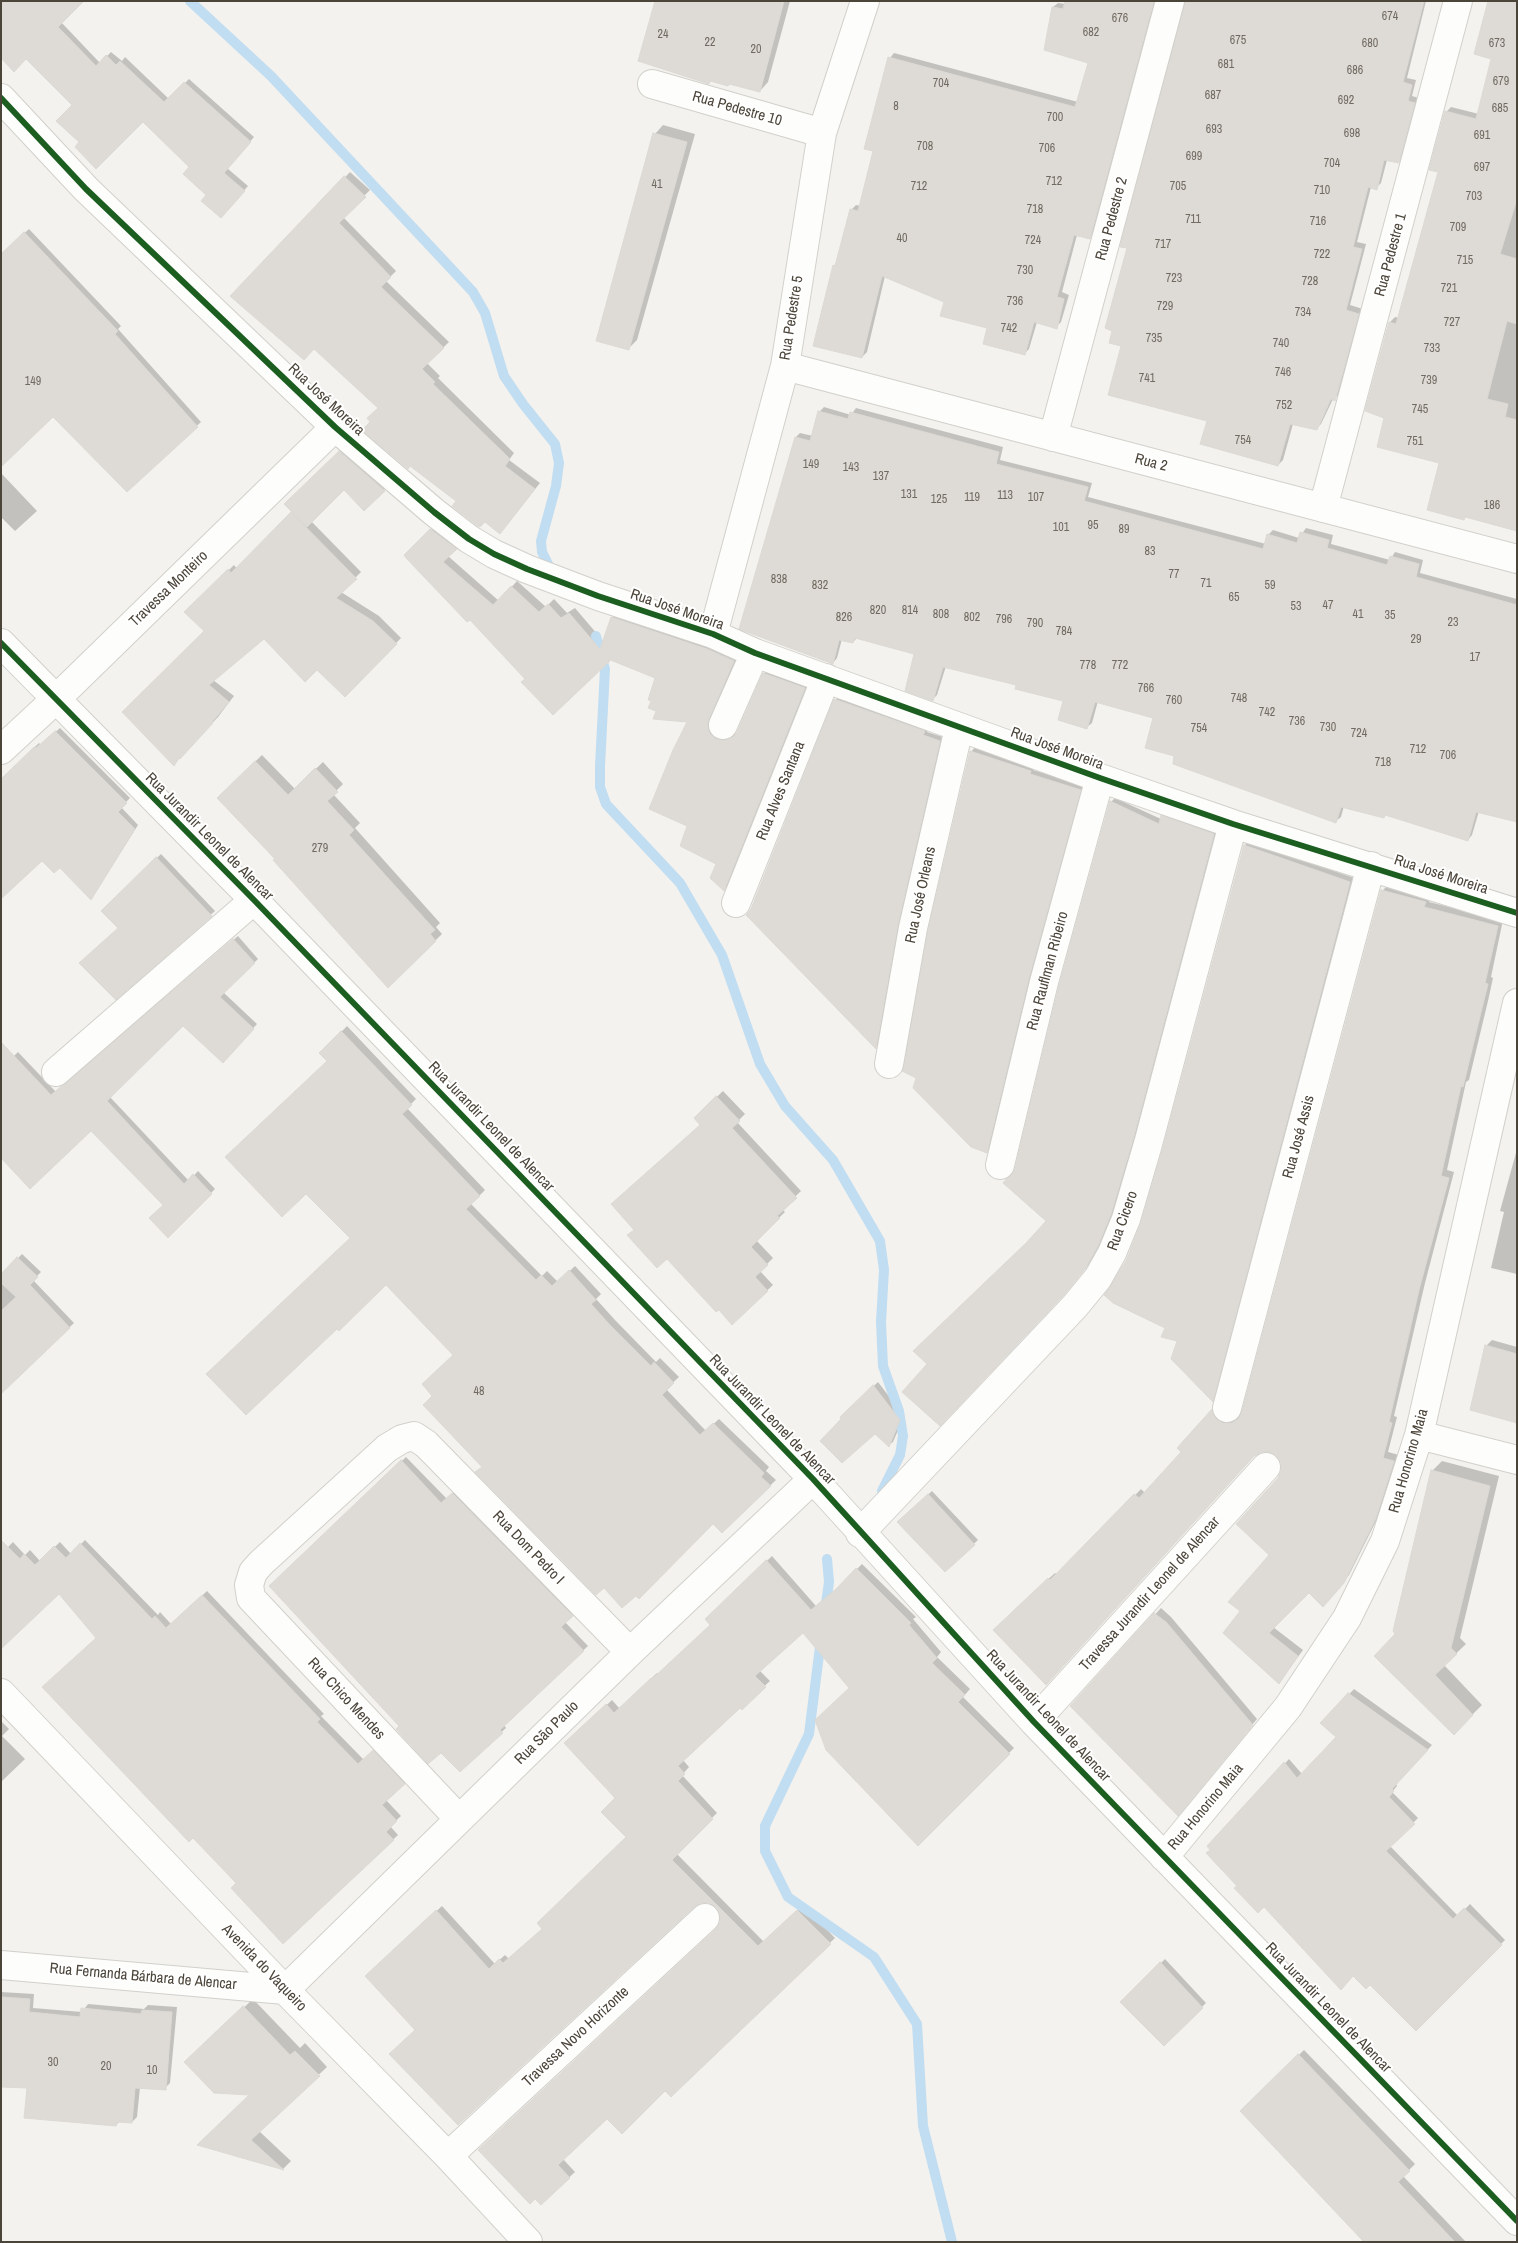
<!DOCTYPE html>
<html>
<head>
<meta charset="utf-8">
<style>
	body { margin:0 }
	#map { position:relative; width:1518px; height:2243px; overflow:hidden; background:#f4f2ee; font-family:"Archivo Narrow",sans-serif }
	canvas { display:block }
	.frame { position:absolute; inset:0; border:2px solid #4b4439; pointer-events:none }
</style>
</head>
<body>
<div id="map">
<canvas width="1518" height="2243"></canvas>
<div class="frame"></div>
</div>
<script>
const ctx = document.querySelector('canvas').getContext('2d');
ctx.lineJoin = 'round';
function fillPath(path, color) { ctx.fillStyle = color; ctx.fill(path, 'evenodd'); }
const shape = rows => new Path2D(rows.map(r => 'M' + r).join(''));
function trace(path, color, width, dash) { ctx.strokeStyle = color; ctx.lineWidth = width; ctx.lineCap = dash ? 'butt' : 'round'; ctx.setLineDash(dash || []); ctx.stroke(path); }
function write(font, color, halo, rows, align = 'center') {
  ctx.font = font + ' "Archivo Narrow",sans-serif'; ctx.lineWidth = 4; ctx.setLineDash([]); ctx.textBaseline = 'middle'; ctx.strokeStyle = halo; ctx.fillStyle = color; for (const [text, x, y, turn = 0] of rows) {
    ctx.save(); ctx.translate(x, y); ctx.rotate((+turn || 0) * Math.PI / 180); ctx.textAlign = isNaN(turn) ? turn : align; if (halo) ctx.strokeText(text, 0, 0); ctx.fillText(text, 0, 0); ctx.restore();
  }
}
fillPath(shape([
	[657,1,790,1,768,82,760,91,730,83,711,80,709,83],
	[1066,1,1157,1,1094,233,1089,238,1077,235,1062,292,1069,295,1061,322,1056,327,1037,322,1029,349,1024,354,989,327,945,302,885,276,867,352,862,357,834,266,837,262,851,210,856,205,861,206,875,150,890,58,894,53,1078,102,1089,62,1053,7,1058,3,1066,4],
	[1186,1,1426,1,1407,78,1416,80,1412,96,1419,98,1403,157,1398,162,1387,160,1381,183,1376,188,1371,187,1357,242,1366,244,1350,305,1363,309,1340,394,1333,399,1321,424,1316,429,1293,424,1283,460,1278,465,1208,420,1122,345,1129,247],
	[1517,1,1517,529,1466,516,1464,518,1441,462,1386,417,1390,322,1395,317,1399,318,1439,171,1446,112,1451,107,1479,114,1492,58],
	[61,22,100,63,111,52,122,61,125,57,169,99,189,79,254,137,227,168,248,186,225,212,208,195,191,167,143,121,81,142,74,105,26,58],
	[663,125,695,134,637,340,628,349,655,134],
	[350,172,370,190,343,217,396,271,386,281,449,342,427,363,440,376,438,378,514,453,509,460,540,483,500,533,458,501,372,422,379,408,315,347,232,296],
	[29,229,121,326,118,329,201,422,127,490,53,415,1,255],
	[824,407,851,415,856,408,1003,447,1000,460,1092,483,1088,497,1266,544,1268,535,1273,530,1299,538,1306,528,1333,535,1331,544,1390,560,1395,552,1423,560,1420,573,1517,599,1517,821,1479,811,1472,835,1468,840,1387,814,1384,817,1344,806,1341,817,1336,821,1176,755,1155,717,1098,701,1092,723,1087,727,1064,700,1018,684,946,666,937,695,933,699,916,654,858,637,853,642,842,639,837,658,833,663,796,437,800,433,813,436,819,412],
	[344,448,388,486,364,509,344,489,311,521,361,572,341,592,379,616,401,638,345,695,317,668,264,638,213,680,234,696,218,717,174,764,205,631,186,612,234,565,237,569,293,512,286,504],
	[1,473,37,511,15,531,1,517],
	[437,524,461,543,448,556,499,601,517,581,546,607,554,599,567,613,575,608,604,642,612,617,618,612,739,655,732,735,738,733,764,673,770,668,810,682,729,884,724,890,718,863,688,826,689,721,658,711,656,677,610,658,553,714,526,679,470,618,406,555],
	[840,696,928,727,927,732,943,737,880,1044,876,1047,752,909,835,700],
	[60,728,130,798,121,807,138,825,91,899,60,867,42,859,1,898,1,778,2,779,39,743,41,745],
	[975,747,1034,766,1033,770,1084,785,991,1147,986,1152,918,1077,971,752],
	[262,755,295,789,323,762,343,784,333,794,360,823,355,828,440,923,436,927,442,934,389,986,276,859,218,798],
	[1115,798,1161,819,1166,812,1218,830,1137,1135,1115,1208,1102,1241,1089,1264,1067,1290,929,1364,1047,1221,1016,1169,1111,802],
	[1249,841,1354,878,1216,1396,1213,1400,1179,1340,1167,1328,1127,1261,1142,1224,1164,1148,1245,845],
	[161,854,215,911,116,998,120,928,103,911],
	[1388,885,1431,896,1429,902,1503,920,1491,977,1493,978,1488,1001,1469,1080,1466,1082,1447,1170,1454,1172,1425,1283,1394,1416,1397,1417,1388,1452,1399,1455,1381,1511,1349,1575,1329,1599,1309,1591,1273,1627,1303,1650,1279,1683,1241,1611,1271,1555,1279,1478,1282,1471,1282,1462,1277,1454,1269,1450,1260,1451,1000,1624,1055,1573,1057,1575,1141,1489,1145,1493,1183,1452,1179,1448,1218,1404,1230,1418,1241,1416,1382,891],
	[238,936,258,959,223,992,257,1024,223,1061,183,1024,110,1097,189,1181,198,1171,215,1189,168,1236,165,1205,91,1129,1,1069,18,1052,56,1092],
	[347,1026,416,1099,407,1108,485,1190,471,1204,542,1276,547,1271,558,1282,575,1266,601,1294,596,1299,615,1320,656,1362,660,1358,679,1377,666,1389,706,1431,719,1419,769,1467,766,1471,776,1480,722,1532,713,1523,483,1466,434,1396,454,1355,352,1238,328,1061,321,1053],
	[723,1091,745,1114,737,1122,801,1191,782,1209,785,1212,756,1240,773,1258,760,1271,773,1285,732,1323,667,1258,635,1229,702,1124,695,1118],
	[1517,1149,1517,1274,1491,1268,1504,1212,1500,1211],
	[22,1254,41,1272,33,1280,74,1323,13,1382,1,1370,1,1276],
	[1492,1340,1517,1347,1517,1422,1486,1346],
	[878,1382,904,1416,893,1442,889,1445,875,1432,841,1417],
	[406,1457,447,1499,457,1489,576,1611,565,1622,588,1646,504,1725,506,1728,460,1770,441,1751,400,1726,271,1586],
	[1442,1461,1499,1476,1460,1638,1466,1644,1444,1665,1482,1705,1454,1733,1397,1634,1432,1471],
	[932,1491,978,1540,945,1571,899,1522],
	[85,1540,158,1615,160,1612,171,1624,207,1591,324,1714,321,1716,364,1760,379,1747,409,1779,386,1800,401,1816,390,1826,398,1835,283,1943,238,1883,97,1638,59,1592,1,1554,13,1542,25,1555,30,1550,40,1561,60,1542,71,1554],
	[772,1556,816,1606,841,1585,862,1564,916,1617,913,1619,941,1652,937,1657,970,1689,963,1697,1014,1748,918,1844,851,1688,803,1631,759,1670,770,1681,683,1760,689,1767,682,1775,717,1813,676,1853,764,1942,803,1905,835,1938,671,2095,665,2089,607,2117,563,2159,575,2172,541,2203,535,2197,721,1923,722,1915,717,1906,710,1902,702,1901,416,2030,372,1971,442,1906,495,1964,505,1955,509,1959,543,1929,627,1837,617,1798,566,1743,612,1700,620,1709,657,1673,658,1675,712,1625,707,1619],
	[1161,1608,1171,1617,1257,1719,1183,1809,1072,1706],
	[1354,1689,1432,1745,1396,1784,1397,1786,1392,1792,1418,1818,1390,1846,1458,1916,1470,1904,1505,1940,1416,2029,1370,1984,1354,1975,1238,1885,1208,1846,1289,1759,1302,1774,1337,1737,1322,1723],
	[1,1721,9,1729,2,1736,25,1759,1,1782],
	[1165,1959,1206,2003,1164,2044,1122,2002],
	[1,1992,34,1994,33,2008,82,2012,88,2004,144,2009,148,2005,177,2007,170,2083,165,2088,140,2087,137,2117,132,2122,120,2121,116,2125,28,2087,1,2085],
	[253,1999,300,2048,305,2043,327,2067,259,2131,291,2161,283,2169,200,2144,251,2094,194,2054],
	[1304,2050,1415,2164,1403,2176,1466,2242,1368,2242,1242,2111]
]), '#0003');
trace(shape([
	[190,1,271,76,473,292,485,313,504,376,523,404,555,444,559,463,556,486,541,541,542,552,552,572],
	[596,636,605,669,600,766,600,787,606,804,680,883,722,955,760,1064,785,1106,833,1160,880,1241,884,1270,881,1322,883,1366,899,1411,903,1436,900,1455,882,1491],
	[825,1610,829,1582,827,1559],
	[821,1639,809,1734,765,1826,765,1851,788,1897,874,1957,917,2024,923,2126,952,2242]
]), '#c0ddf1', 10);
const building = shape([
	[1,1,84,1,58,27,96,66,106,55,116,65,120,61,164,102,184,82,251,142,224,173,245,191,221,218,201,201,206,195,183,174,189,167,143,122,96,169,75,147,79,142,56,121,72,105,26,59,14,72,1,58,1,1],
	[655,1,784,1,760,92,729,84,728,86,710,81,709,84,638,61,655,1],
	[1065,1,1154,1,1090,239,1074,235,1057,297,1064,299,1057,329,1034,322,1025,355,983,344,987,328,940,316,944,302,882,276,862,358,813,346,833,265,835,266,850,209,858,211,873,151,864,149,888,57,1075,107,1088,63,1044,50,1052,7,1063,9,1065,1],
	[1185,1,1424,1,1403,82,1412,85,1408,101,1415,103,1399,163,1384,160,1377,190,1368,187,1353,247,1362,249,1346,310,1359,314,1335,401,1331,399,1317,430,1290,424,1278,466,1200,444,1207,421,1108,395,1121,346,1109,343,1112,331,1105,328,1127,248,1120,247,1185,1],
	[1488,1,1517,1,1517,199,1500,254,1517,259,1517,324,1507,321,1487,399,1508,404,1505,417,1517,420,1517,531,1465,517,1464,520,1427,510,1439,463,1377,447,1384,418,1365,411,1389,322,1396,324,1438,172,1429,170,1445,111,1476,119,1491,59,1474,54,1488,1],
	[653,133,687,142,629,350,596,341,653,133],
	[344,176,366,197,339,223,391,277,381,287,444,348,422,369,435,382,433,384,510,459,505,466,535,489,500,534,485,522,480,527,478,526,452,506,456,501,410,466,408,469,362,430,370,422,367,418,378,408,314,349,304,360,230,296,344,176],
	[24,232,118,331,115,334,198,427,127,492,53,417,1,467,1,254,24,232],
	[818,411,848,419,850,412,999,452,996,464,1088,487,1084,501,1263,549,1267,534,1297,543,1300,532,1329,540,1327,548,1387,565,1390,556,1419,564,1416,577,1517,605,1517,822,1476,812,1468,841,1385,815,1384,818,1341,807,1336,823,1173,764,1174,756,1145,748,1153,718,1095,702,1087,729,1058,720,1063,701,1015,689,1016,685,943,667,933,701,905,691,914,654,855,638,853,643,839,640,833,664,739,629,795,437,810,441,818,411],
	[339,451,385,491,364,511,344,490,307,527,284,504,339,451],
	[291,512,357,579,336,598,373,621,397,644,345,697,317,670,305,682,264,639,209,685,229,702,212,722,213,723,180,759,179,758,174,766,122,712,204,631,184,612,228,569,231,573,291,512],
	[430,529,457,549,443,562,493,605,511,586,539,612,548,604,561,618,569,613,600,649,611,617,707,649,734,661,709,719,708,727,710,734,717,739,725,740,733,737,737,732,763,673,805,688,724,891,710,878,716,864,680,846,687,826,649,809,673,750,687,722,653,719,656,711,648,708,651,701,648,700,655,678,608,659,610,661,553,715,521,682,525,679,470,620,467,622,406,558,404,555,430,529],
	[834,699,925,731,923,735,940,741,898,925,876,1049,746,915,751,909,834,699],
	[55,731,127,803,118,812,135,829,91,900,60,868,54,873,42,861,1,899,1,779,34,747,36,748,55,731],
	[970,751,1031,771,1030,774,1081,790,1029,978,987,1153,971,1147,913,1088,916,1078,902,1071,928,931,970,751],
	[255,761,288,795,315,768,338,792,327,801,354,830,349,835,435,930,430,934,436,941,388,988,273,860,275,859,217,798,255,761],
	[1110,801,1159,824,1161,815,1214,834,1133,1140,1111,1214,1098,1246,1085,1269,1063,1296,940,1426,902,1392,927,1364,913,1351,1026,1243,1046,1221,1003,1183,1015,1169,1059,986,1110,801],
	[1244,845,1350,882,1213,1402,1171,1359,1177,1341,1161,1337,1165,1328,1113,1303,1104,1295,1126,1261,1141,1223,1163,1148,1244,845],
	[156,857,212,916,116,1000,79,963,118,928,101,911,156,857],
	[1381,890,1426,902,1424,907,1498,926,1485,983,1488,984,1482,1008,1463,1087,1461,1086,1441,1176,1449,1178,1419,1290,1389,1422,1392,1423,1383,1458,1394,1461,1376,1518,1344,1583,1323,1607,1309,1593,1269,1633,1298,1656,1279,1684,1223,1633,1240,1611,1228,1602,1269,1555,1236,1524,1278,1478,1281,1471,1281,1463,1276,1455,1269,1452,1261,1452,1254,1456,1046,1685,993,1630,1048,1578,1050,1580,1134,1494,1139,1498,1181,1452,1177,1448,1212,1409,1216,1419,1223,1423,1232,1423,1238,1419,1242,1412,1381,890],
	[233,939,255,963,220,997,254,1029,223,1063,183,1026,107,1101,184,1184,193,1174,212,1194,168,1238,149,1218,163,1205,91,1131,30,1189,1,1158,1,1042,51,1095,233,939],
	[341,1031,412,1105,402,1114,480,1196,466,1209,536,1280,541,1275,552,1286,569,1270,596,1300,591,1304,610,1325,651,1366,654,1362,674,1383,662,1395,700,1435,713,1423,764,1473,761,1477,771,1486,722,1533,713,1524,639,1599,636,1596,622,1608,604,1588,596,1595,475,1472,482,1467,423,1405,432,1396,422,1384,453,1355,386,1285,339,1331,337,1329,246,1415,206,1374,350,1238,306,1194,282,1217,225,1157,327,1061,319,1053,341,1031],
	[716,1096,740,1121,732,1128,797,1198,777,1216,780,1218,751,1247,768,1265,755,1277,768,1291,732,1325,719,1310,716,1312,667,1259,657,1268,627,1235,634,1230,611,1204,700,1125,694,1118,716,1096],
	[17,1257,38,1277,30,1285,70,1328,1,1394,1,1311,16,1297,1,1283,1,1274,17,1257],
	[1485,1345,1517,1354,1517,1423,1470,1410,1485,1345],
	[873,1385,900,1420,889,1447,875,1434,842,1463,820,1441,841,1419,840,1417,873,1385],
	[401,1460,441,1503,452,1493,573,1616,561,1627,584,1651,500,1730,503,1733,460,1772,441,1753,428,1764,396,1729,399,1726,269,1586,401,1460],
	[1431,1470,1490,1486,1451,1648,1457,1654,1435,1675,1473,1715,1454,1735,1374,1656,1395,1634,1393,1631,1431,1470],
	[928,1494,975,1545,945,1572,897,1522,928,1494],
	[1,1540,20,1559,24,1554,35,1565,54,1546,66,1558,80,1543,152,1619,155,1616,166,1628,202,1595,320,1719,317,1722,358,1764,373,1750,405,1784,382,1805,397,1821,386,1832,394,1840,283,1944,231,1888,236,1883,193,1838,189,1842,42,1687,96,1638,59,1594,1,1649,1,1540],
	[766,1560,811,1610,836,1589,856,1568,911,1623,909,1625,937,1658,932,1663,965,1695,958,1702,1010,1754,918,1846,826,1750,815,1720,849,1688,803,1633,755,1676,766,1687,742,1710,740,1708,678,1766,685,1774,678,1781,713,1819,672,1860,758,1946,797,1910,831,1944,671,2097,665,2091,622,2134,607,2119,558,2165,570,2178,541,2205,535,2199,530,2204,478,2150,716,1929,720,1922,720,1915,717,1908,709,1903,701,1903,694,1907,458,2125,389,2054,415,2030,365,1976,436,1910,489,1969,499,1959,503,1963,542,1929,537,1923,626,1837,601,1812,615,1798,564,1743,606,1704,614,1713,651,1678,652,1679,710,1625,705,1619,766,1560],
	[1154,1613,1166,1622,1253,1725,1178,1816,1070,1706,1154,1613],
	[1348,1693,1428,1750,1392,1789,1394,1791,1389,1797,1415,1824,1386,1851,1453,1919,1464,1908,1502,1945,1416,2031,1370,1985,1366,1989,1353,1976,1341,1990,1264,1907,1258,1913,1234,1888,1237,1886,1206,1853,1210,1850,1207,1846,1284,1762,1297,1778,1336,1737,1320,1723,1348,1693],
	[1160,1962,1203,2008,1164,2046,1120,2002,1160,1962],
	[1,1997,30,1999,29,2012,80,2017,81,2008,141,2014,142,2010,172,2012,166,2090,135,2088,132,2123,117,2122,116,2126,24,2118,27,2088,1,2087,1,1997],
	[243,2006,290,2055,295,2051,320,2076,251,2140,284,2170,197,2145,249,2095,214,2093,184,2062,243,2006],
	[1298,2054,1410,2171,1398,2182,1455,2242,1364,2242,1240,2111,1298,2054]
]);
fillPath(building, '#dedbd6');
trace(building, '#dcd9d4', 1);
const minor = shape([
	[652,84,822,133],
	[1,98,86,189,335,427,434,512,469,539,494,554,527,569,598,596,713,634,755,653,1100,778,1233,824,1517,913],
	[785,366,1517,559],
	[1053,437,1170,1],
	[1323,508,1458,1],
	[713,634,785,366,822,133,865,1],
	[1,643,254,900,813,1479,1034,1722,1517,2221],
	[723,725,755,653],
	[1,750,56,699,335,427],
	[736,903,826,678],
	[889,1064,913,928,959,728],
	[56,1072,254,900],
	[1000,1165,1044,982,1100,778],
	[1227,1408,1371,866],
	[1419,1435,1517,1460],
	[860,1533,1075,1306,1098,1278,1112,1253,1126,1219,1148,1144,1233,824],
	[1,1693,285,1990,448,2156,528,2242],
	[1034,1722,1266,1467],
	[459,1819,251,1598,249,1585,253,1572,261,1563,387,1448,402,1439,414,1436,426,1444,630,1652],
	[1164,1857,1288,1707,1347,1618,1385,1541,1419,1435,1517,1003],
	[1,1965,285,1990,630,1652,813,1479],
	[448,2156,705,1918]
]);
trace(minor, '#d2d0cb', 30);
trace(minor, '#fdfdfc', 28);
trace(shape([
	[1,98,86,189,335,427,434,512,469,539,494,554,527,569,598,596,713,634,755,653,1100,778,1233,824,1517,913],
	[1,643,254,900,813,1479,1034,1722,1517,2221]
]), '#1b5e20', 6);
write('12px', '#706a61', null, [
	["674",1390,17],
	["676",1120,19],
	["682",1091,33],
	["24",663,35],
	["675",1238,41],
	["22",710,43],
	["680",1370,44],
	["673",1497,44],
	["20",756,50],
	["681",1226,65],
	["686",1355,71],
	["679",1501,82],
	["704",941,84],
	["687",1213,96],
	["692",1346,101],
	["8",896,107],
	["685",1500,109],
	["700",1055,118],
	["693",1214,130],
	["698",1352,134],
	["691",1482,136],
	["708",925,147],
	["706",1047,149],
	["699",1194,157],
	["704",1332,164],
	["697",1482,168],
	["712",1054,182],
	["41",657,185],
	["712",919,187],
	["705",1178,187],
	["710",1322,191],
	["703",1474,197],
	["718",1035,210],
	["711",1193,220],
	["716",1318,222],
	["709",1458,228],
	["40",902,239],
	["724",1033,241],
	["717",1163,245],
	["722",1322,255],
	["715",1465,261],
	["730",1025,271],
	["723",1174,279],
	["728",1310,282],
	["721",1449,289],
	["736",1015,302],
	["729",1165,307],
	["734",1303,313],
	["727",1452,323],
	["742",1009,329],
	["735",1154,339],
	["740",1281,344],
	["733",1432,349],
	["746",1283,373],
	["741",1147,379],
	["739",1429,381],
	["149",33,382],
	["752",1284,406],
	["745",1420,410],
	["754",1243,441],
	["751",1415,442],
	["149",811,465],
	["143",851,468],
	["137",881,477],
	["131",909,495],
	["113",1005,496],
	["119",972,498],
	["107",1036,498],
	["125",939,500],
	["186",1492,506],
	["95",1093,526],
	["101",1061,528],
	["89",1124,530],
	["83",1150,552],
	["77",1174,575],
	["838",779,580],
	["71",1206,584],
	["832",820,586],
	["59",1270,586],
	["65",1234,598],
	["47",1328,606],
	["53",1296,607],
	["820",878,611],
	["814",910,611],
	["808",941,615],
	["41",1358,615],
	["35",1390,616],
	["826",844,618],
	["802",972,618],
	["796",1004,620],
	["23",1453,623],
	["790",1035,624],
	["784",1064,632],
	["29",1416,640],
	["17",1475,658],
	["778",1088,666],
	["772",1120,666],
	["766",1146,689],
	["748",1239,699],
	["760",1174,701],
	["742",1267,713],
	["736",1297,722],
	["730",1328,728],
	["754",1199,729],
	["724",1359,734],
	["712",1418,750],
	["706",1448,756],
	["718",1383,763],
	["279",320,849],
	["48",479,1392],
	["30",53,2063],
	["20",106,2067],
	["10",152,2071]
]);
write('15px', '#4b4439', '#fff', [
	["Rua Pedestre 10",737,109,16],
	["Rua Pedestre 2",1112,219,-75],
	["Rua Pedestre 1",1391,255,-75],
	["Rua Pedestre 5",792,318,-81],
	["Rua José Moreira",326,400,43],
	["Rua 2",1151,463,15],
	["Travessa Monteiro",169,589,-44],
	["Rua José Moreira",677,610,19],
	["Rua José Moreira",1057,749,20],
	["Rua Alves Santana",781,791,-68],
	["Rua Jurandir Leonel de Alencar",209,837,45],
	["Rua José Moreira",1441,875,18],
	["Rua José Orleans",921,895,-78],
	["Rua Rauflman Ribeiro",1048,971,-75],
	["Rua Jurandir Leonel de Alencar",491,1127,46],
	["Rua José Assis",1299,1137,-75],
	["Rua Cicero",1123,1221,-70],
	["Rua Jurandir Leonel de Alencar",772,1420,46],
	["Rua Honorino Maia",1409,1461,-74],
	["Rua Dom Pedro I",528,1548,46],
	["Travessa Jurandir Leonel de Alencar",1150,1594,-48],
	["Rua Chico Mendes",346,1699,47],
	["Rua Jurandir Leonel de Alencar",1048,1716,47],
	["Rua São Paulo",547,1733,-45],
	["Rua Honorino Maia",1206,1807,-50],
	["Avenida do Vaqueiro",264,1968,46],
	["Rua Fernanda Bárbara de Alencar",143,1977,5],
	["Rua Jurandir Leonel de Alencar",1328,2008,46],
	["Travessa Novo Horizonte",576,2037,-43]
]);
</script>
</body>
</html>
